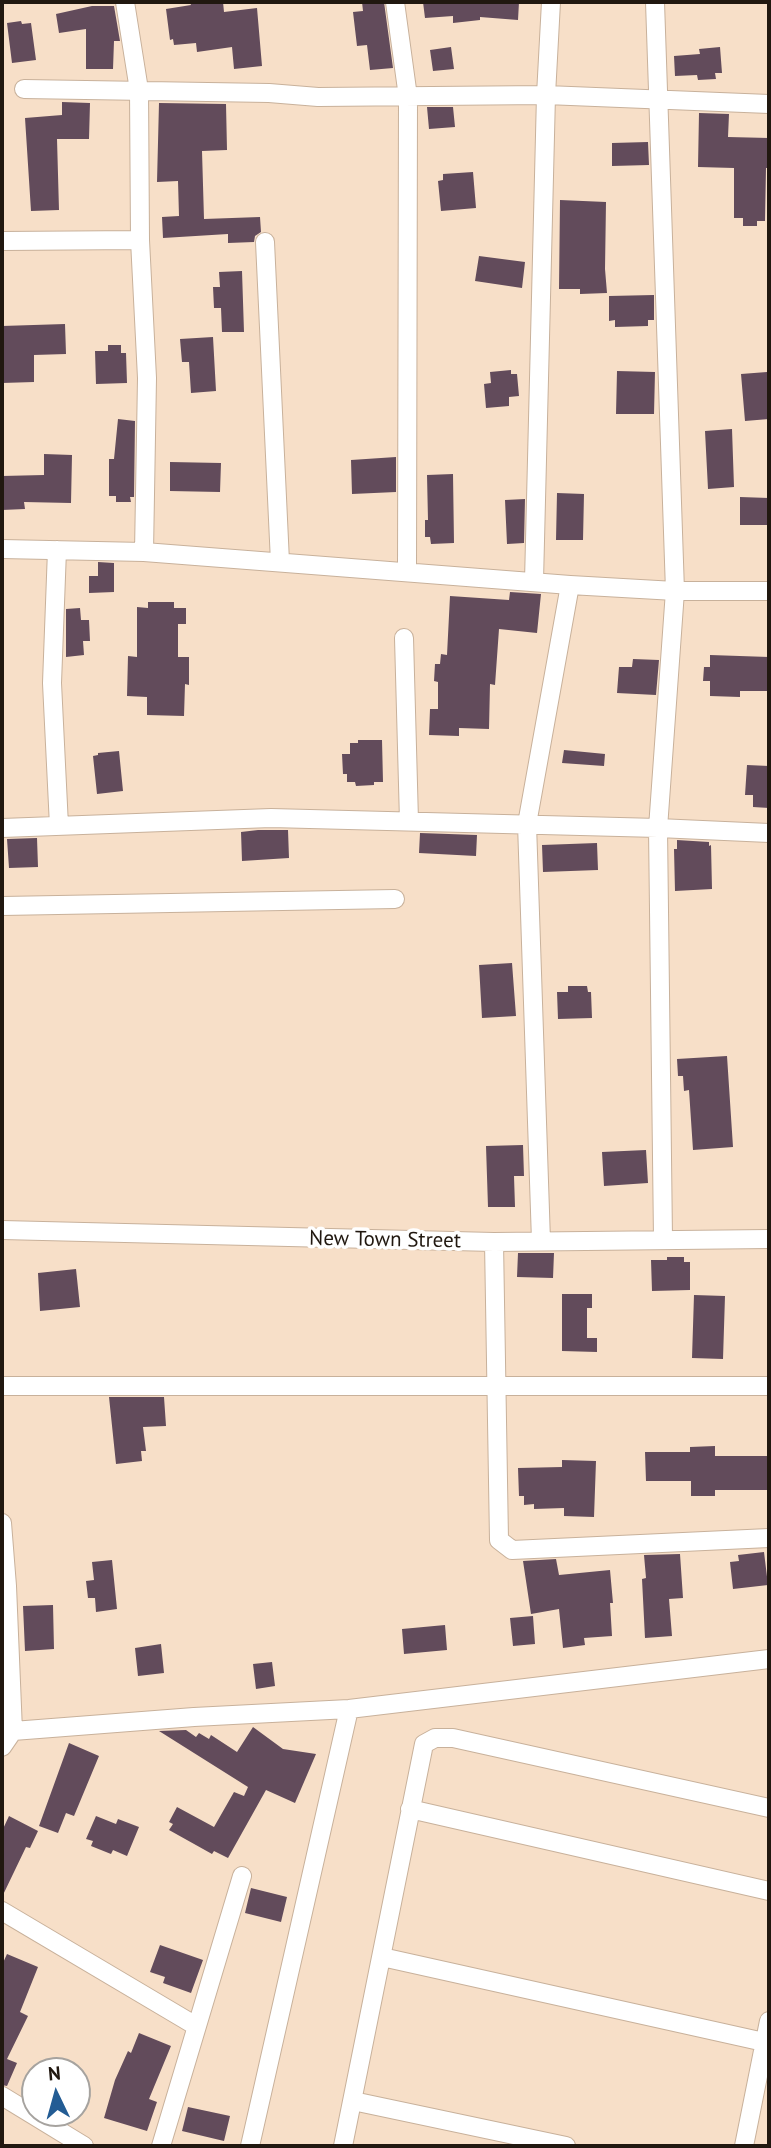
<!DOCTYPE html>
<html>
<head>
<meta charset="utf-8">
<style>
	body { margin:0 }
	#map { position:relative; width:771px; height:2148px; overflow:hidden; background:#f7dfc8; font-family:"PT Sans",sans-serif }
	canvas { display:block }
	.frame { position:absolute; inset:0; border:4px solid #211810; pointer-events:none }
	.north { position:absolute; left:21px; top:2057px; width:70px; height:70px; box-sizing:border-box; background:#fff; border:2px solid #a6a39f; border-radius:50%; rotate:355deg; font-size:19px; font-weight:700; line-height:28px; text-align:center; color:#211810 }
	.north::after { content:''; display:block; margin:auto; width:24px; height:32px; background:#235c94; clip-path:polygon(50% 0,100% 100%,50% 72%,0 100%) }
</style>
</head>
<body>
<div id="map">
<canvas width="771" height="2148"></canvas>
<div class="frame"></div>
<div class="north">N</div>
</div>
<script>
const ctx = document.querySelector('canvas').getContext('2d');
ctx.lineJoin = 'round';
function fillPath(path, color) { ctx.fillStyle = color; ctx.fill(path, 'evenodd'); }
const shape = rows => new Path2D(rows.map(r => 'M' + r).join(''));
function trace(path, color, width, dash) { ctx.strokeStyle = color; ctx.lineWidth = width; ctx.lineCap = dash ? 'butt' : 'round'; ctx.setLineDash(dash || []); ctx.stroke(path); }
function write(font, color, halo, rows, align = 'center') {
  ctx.font = font + ' "PT Sans",sans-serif'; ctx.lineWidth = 7; ctx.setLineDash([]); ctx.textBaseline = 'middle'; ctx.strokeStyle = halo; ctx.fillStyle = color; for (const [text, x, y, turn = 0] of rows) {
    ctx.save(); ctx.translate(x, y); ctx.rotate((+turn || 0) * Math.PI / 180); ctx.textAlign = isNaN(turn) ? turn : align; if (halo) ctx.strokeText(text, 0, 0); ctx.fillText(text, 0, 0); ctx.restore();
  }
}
fillPath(shape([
	[190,2,223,2,224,12,257,8,262,66,234,69,232,47,197,52,196,43,174,45,173,39,170,40,166,9,191,5],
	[362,2,384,2,393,68,370,70,367,45,357,46,353,12,363,11],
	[423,2,519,2,518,20,480,17,480,20,453,23,453,16,425,18],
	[92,6,114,6,120,41,114,41,113,69,86,69,86,29,59,33,56,14],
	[21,21,22,24,31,23,36,60,12,63,7,23],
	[451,47,454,69,433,71,430,50],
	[720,47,722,73,715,73,716,79,698,80,697,75,675,76,674,56,700,54,699,49],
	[62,102,90,103,89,139,57,139,59,210,31,211,25,118,62,115],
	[159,103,226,104,227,150,202,151,204,219,260,217,261,232,255,236,254,242,228,243,228,234,163,238,162,217,179,216,178,181,157,182],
	[427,107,453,107,455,127,429,129],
	[699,113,729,114,728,137,769,138,769,168,766,168,765,221,757,221,757,226,743,226,743,218,734,218,734,168,698,167],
	[648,142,649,165,612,166,612,143],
	[473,172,476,208,441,211,438,181,443,180,443,174],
	[560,200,606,202,605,269,607,293,580,294,580,289,559,289],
	[479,256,525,262,522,288,475,281],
	[242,271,244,332,222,332,221,308,214,308,213,287,220,287,219,272],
	[654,295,654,320,648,320,648,326,615,327,615,320,609,321,609,296],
	[65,324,66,354,34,355,34,382,2,383,2,326],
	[213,337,216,391,191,393,189,362,182,362,180,339],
	[108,345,121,345,121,353,126,353,127,383,96,384,95,351,108,351],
	[511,370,511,374,517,374,519,396,509,397,509,406,486,408,484,384,491,383,490,372],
	[617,371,655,372,654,414,616,414],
	[767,372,769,419,745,421,741,374],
	[118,419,135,421,134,497,130,497,131,502,116,502,116,496,109,496,109,459,114,459],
	[732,429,734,487,708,489,705,431],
	[44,454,72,455,71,503,24,502,25,509,2,510,2,476,44,475],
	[396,457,396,492,352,494,351,460],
	[170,462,221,463,220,492,170,491],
	[453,474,454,543,431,544,430,537,425,537,425,520,428,520,427,475],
	[557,493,584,494,583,540,556,540],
	[740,497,769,498,769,525,740,525],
	[525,499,524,543,507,544,505,500],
	[98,562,114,563,114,592,89,593,89,576,98,576],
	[510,592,541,594,537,633,499,629,495,685,490,684,489,729,459,728,459,736,429,735,430,709,438,709,438,682,434,681,435,664,440,664,441,654,447,655,450,596,509,600],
	[148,602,174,602,174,608,186,608,186,624,178,624,178,657,189,657,189,685,185,684,184,716,147,715,147,697,127,696,128,656,137,657,137,607,148,608],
	[80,608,81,620,89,620,90,641,83,641,84,655,66,657,66,609],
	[710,655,769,657,769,685,767,685,767,691,740,691,740,697,710,696,710,681,703,681,704,667,710,667],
	[633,659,659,660,656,695,617,693,619,667,632,667],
	[358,740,382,740,383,782,374,782,374,785,356,786,355,782,347,782,347,774,343,774,342,754,350,754,350,743,358,743],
	[564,750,605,754,604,766,562,763],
	[119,751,123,791,97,794,93,756,98,755,98,753],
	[747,765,769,766,769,808,753,807,753,795,745,795],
	[258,830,288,830,289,858,242,861,241,832],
	[420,833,477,835,476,856,419,853],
	[37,838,38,867,9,868,7,839],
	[677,840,709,842,709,846,711,845,712,889,675,891,674,849,677,849],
	[597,843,598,870,543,872,542,845],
	[512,963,516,1016,482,1018,479,965],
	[568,986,587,986,588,992,591,992,592,1018,558,1019,557,992,568,992],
	[727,1056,733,1147,693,1150,689,1090,684,1091,683,1076,678,1076,677,1059],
	[523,1145,524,1176,514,1176,515,1207,488,1207,486,1146],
	[646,1150,648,1183,604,1186,602,1152],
	[518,1253,554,1253,553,1278,517,1277],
	[667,1257,684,1257,684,1262,690,1262,690,1290,652,1291,651,1260,667,1260],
	[76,1269,80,1307,40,1311,38,1273],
	[562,1294,592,1294,592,1308,587,1308,587,1338,597,1338,597,1352,562,1351],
	[694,1295,725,1296,723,1359,692,1358],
	[109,1397,164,1397,166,1426,143,1427,146,1451,141,1451,142,1461,116,1464],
	[715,1446,715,1456,769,1456,769,1490,715,1490,715,1496,691,1496,691,1481,646,1481,645,1452,690,1452,690,1447],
	[562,1460,596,1461,594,1517,564,1516,564,1508,534,1509,534,1504,524,1505,524,1496,519,1496,518,1468,562,1467],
	[764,1552,768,1585,733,1589,730,1562,739,1561,738,1555],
	[680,1554,683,1598,669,1599,672,1636,645,1638,642,1579,646,1578,644,1555],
	[556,1559,559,1575,610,1570,613,1603,610,1603,612,1636,584,1638,585,1645,563,1648,559,1609,531,1614,523,1561],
	[112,1560,117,1609,96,1612,95,1598,88,1598,86,1581,94,1580,92,1562],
	[53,1605,54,1649,25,1651,23,1606],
	[533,1616,535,1644,513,1646,510,1618],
	[445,1625,447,1650,404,1654,402,1629],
	[161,1644,164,1673,138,1676,135,1648],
	[272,1662,275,1686,256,1689,253,1664],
	[253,1727,283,1749,316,1754,295,1803,266,1790,228,1858,214,1851,212,1854,169,1830,173,1824,169,1822,177,1807,214,1827,234,1792,244,1796,248,1787,159,1731,186,1730,196,1737,199,1733,209,1739,211,1735,237,1752],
	[69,1743,99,1756,74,1816,66,1813,58,1833,39,1826],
	[9,1816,38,1831,30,1848,26,1847,2,1897,2,1831],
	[96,1816,116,1824,118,1819,139,1827,127,1856,113,1850,111,1854,91,1846,93,1841,86,1839],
	[251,1888,287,1897,281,1922,245,1913],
	[160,1945,203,1960,191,1993,163,1983,165,1977,150,1972],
	[7,1954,38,1967,20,2012,28,2016,7,2059,17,2063,7,2086,2,2085,2,1965],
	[139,2033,171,2046,149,2099,157,2102,147,2131,104,2118,115,2080,128,2051,131,2053],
	[188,2107,230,2116,224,2141,182,2131]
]), '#624b5b');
const minor = shape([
	[125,2,139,90,140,240,147,378,144,552],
	[395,2,408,97,407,571],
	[655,2,675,591,658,828,663,1239],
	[24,89,269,93,318,97,546,95,769,104],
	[2,241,140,240],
	[265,242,280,562],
	[2,549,144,552,570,585,675,591,769,591],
	[57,550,52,683,59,826],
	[534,581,546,95,551,2],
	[404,638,409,821],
	[2,828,271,818,658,828,769,833],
	[2,906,395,899],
	[2,1230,494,1242,769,1239],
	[541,1241,527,824,570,585],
	[494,1242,499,1540,512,1550,769,1538],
	[2,1386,769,1386],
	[2,1523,7,1586,13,1731,2,1747],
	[13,1731,194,1717,349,1709,769,1659],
	[410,1809,769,1891],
	[2,1911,196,2026],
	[382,1957,764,2042],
	[2,2096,84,2146],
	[353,2101,566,2146],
	[161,2146,242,1876],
	[250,2146,349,1709],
	[343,2146,424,1744,435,1738,453,1738,769,1808],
	[744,2146,769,2021]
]);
trace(minor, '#c8b19b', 20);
trace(minor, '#fff', 18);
write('21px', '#211810', '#fff', [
	["New Town Street",385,1240,1]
]);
</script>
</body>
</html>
